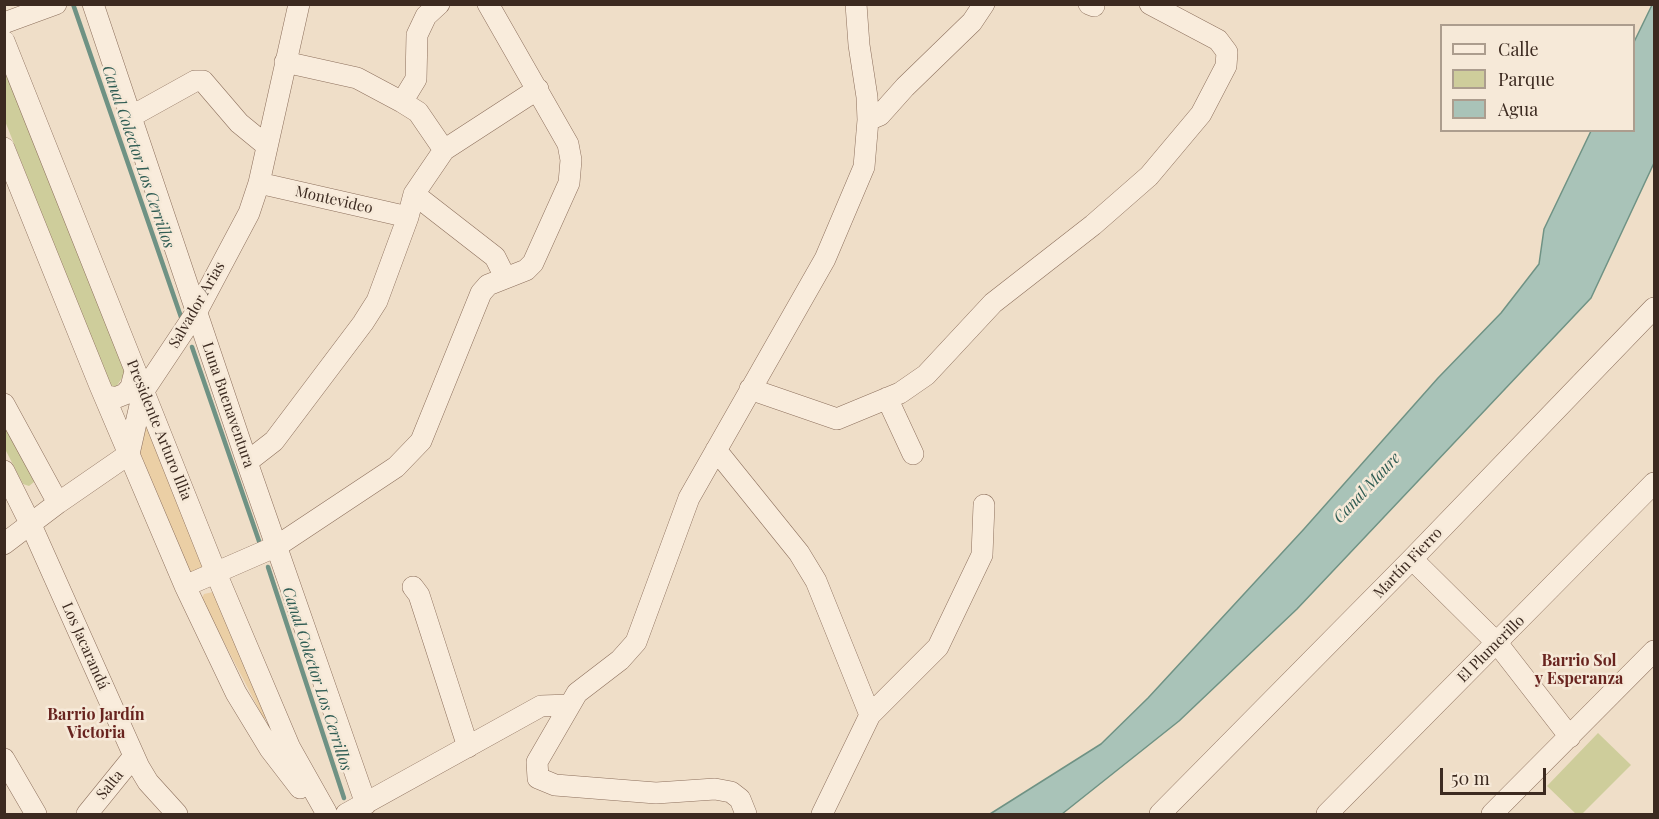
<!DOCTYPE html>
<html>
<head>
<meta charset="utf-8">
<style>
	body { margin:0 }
	#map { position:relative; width:1659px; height:819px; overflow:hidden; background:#efdec8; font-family:"Playfair Display",serif }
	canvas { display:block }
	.frame { position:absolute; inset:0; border:6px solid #3c2a20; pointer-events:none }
	.legend { position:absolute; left:1440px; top:24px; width:195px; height:108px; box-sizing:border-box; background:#f6e9d8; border:2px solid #ac9d8e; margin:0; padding:8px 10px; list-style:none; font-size:18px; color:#3c2a20 }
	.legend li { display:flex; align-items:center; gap:12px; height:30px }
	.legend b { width:30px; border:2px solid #ac9d8e }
	.scale { position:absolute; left:1440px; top:768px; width:106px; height:27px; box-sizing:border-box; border:3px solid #3c2a20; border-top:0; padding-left:8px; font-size:18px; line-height:21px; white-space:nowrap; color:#3c2a20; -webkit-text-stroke:4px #f6e9d8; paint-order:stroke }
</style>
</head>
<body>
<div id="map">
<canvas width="1659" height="819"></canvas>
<div class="frame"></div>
<ul class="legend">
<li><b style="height:8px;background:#f9ecdc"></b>Calle</li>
<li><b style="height:16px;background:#cecd9b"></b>Parque</li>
<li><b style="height:16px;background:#a9c3b8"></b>Agua</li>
</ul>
<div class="scale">50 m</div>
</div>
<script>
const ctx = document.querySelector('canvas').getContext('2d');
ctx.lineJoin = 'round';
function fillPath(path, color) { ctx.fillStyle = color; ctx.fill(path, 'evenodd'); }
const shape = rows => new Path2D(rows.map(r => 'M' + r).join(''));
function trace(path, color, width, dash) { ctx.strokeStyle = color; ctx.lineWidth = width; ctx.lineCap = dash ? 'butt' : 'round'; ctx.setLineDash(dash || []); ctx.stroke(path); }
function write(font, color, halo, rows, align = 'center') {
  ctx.font = font + ' "Playfair Display",serif'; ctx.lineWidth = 5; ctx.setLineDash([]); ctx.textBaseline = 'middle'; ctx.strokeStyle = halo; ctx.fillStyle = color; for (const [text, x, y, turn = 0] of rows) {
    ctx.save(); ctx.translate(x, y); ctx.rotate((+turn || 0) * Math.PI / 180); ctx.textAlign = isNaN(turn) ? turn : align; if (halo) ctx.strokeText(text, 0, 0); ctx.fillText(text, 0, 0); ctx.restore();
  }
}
fillPath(shape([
	[4,69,124,366,125,373,115,389,109,384,5,121],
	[4,422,34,477,34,482,29,486,23,484,5,449],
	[1598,733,1631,765,1582,814,1576,814,1547,786]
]), '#cecd9b');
fillPath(shape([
	[146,424,204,567,190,573,135,446],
	[213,592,267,717,264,719,203,602,202,598,204,594]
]), '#ebcfa5');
const water = shape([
	[1652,5,1654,5,1654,163,1591,298,1297,609,1179,721,1062,814,990,814,1101,744,1148,698,1304,529,1438,378,1501,313,1539,264,1544,229,1591,131,1634,130,1634,42,1652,5]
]);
fillPath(water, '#a9c3b8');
trace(water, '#6f9284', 1.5);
trace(shape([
	[73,4,181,317],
	[192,347,260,544],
	[268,567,344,798]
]), '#6f9284', 4.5);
const minor = shape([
	[93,4,247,462,366,804],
	[1089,4,1094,6],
	[4,23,56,4],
	[4,41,216,573,290,748,326,812],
	[285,62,357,78,402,102,418,112,444,150],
	[402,102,416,79,417,35,426,16,439,4],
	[132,116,195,81,203,81,239,123,267,146],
	[868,120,880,115,905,87,972,22,984,4],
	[4,148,100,386,185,586,236,693,270,749,300,788],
	[259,183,408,217],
	[414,194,495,257,505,277],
	[750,389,837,419,900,393,926,375,993,303,1093,225,1149,176,1201,114,1226,66,1227,52,1218,40,1150,4],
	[104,395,115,398,125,394,131,387,135,371],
	[887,398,913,454],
	[4,404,58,503],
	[716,450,799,553,816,581,870,715],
	[247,462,274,441,363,323,377,301,408,217,414,194,444,150,538,89],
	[4,471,31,525,139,767,148,782,177,814],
	[4,544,58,503,129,454,143,392,197,311,249,213,259,183,299,4],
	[1412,559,1497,643,1570,737],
	[185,586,277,546,396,467,421,441,481,293,488,285,526,270,533,263,569,183,571,160,568,144,488,4],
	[413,587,419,595,468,747],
	[4,759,36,814],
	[87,814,134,756],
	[346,814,541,706,570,705],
	[746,814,740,799,731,792,715,789,656,793,555,785,538,778,537,762,577,693,620,660,636,642,689,498,825,259,864,167,868,120,867,97,859,45,856,4],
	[822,814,870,715,938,647,982,555,984,505],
	[1160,814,1412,559,1654,308],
	[1327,814,1654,483],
	[1492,814,1654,651]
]);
trace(minor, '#8c6f5c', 22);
trace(minor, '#f9ecdc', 21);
write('15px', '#3c2a20', '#f6e9d8', [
	["Montevideo",334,200,13],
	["Salvador Arias",197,305,-60],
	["Luna Buenaventura",228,405,71],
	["Presidente Arturo Illia",159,430,68],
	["Martín Fierro",1408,563,-46],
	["Los Jacarandá",85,646,66],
	["El Plumerillo",1491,649,-45],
	["Salta",110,785,-51]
]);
write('italic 16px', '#2f5c53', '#f6e9d8', [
	["Canal Colector Los Cerrillos",138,157,71],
	["Canal Maure",1367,488,-47],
	["Canal Colector Los Cerrillos",317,679,72]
]);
write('bold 16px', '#69241f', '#f6e9d8', [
	["Barrio Sol",1579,661],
	["y Esperanza",1579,679],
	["Barrio Jardín",96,715],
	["Victoria",96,733]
]);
</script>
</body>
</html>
